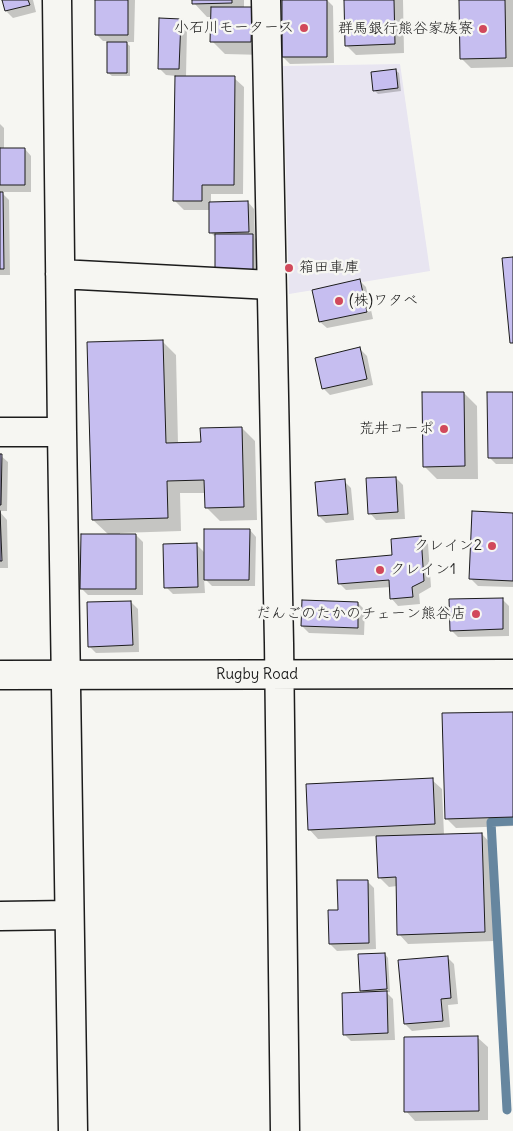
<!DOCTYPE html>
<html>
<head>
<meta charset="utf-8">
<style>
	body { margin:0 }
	canvas { display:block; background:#f6f6f2 }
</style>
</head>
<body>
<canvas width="513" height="1131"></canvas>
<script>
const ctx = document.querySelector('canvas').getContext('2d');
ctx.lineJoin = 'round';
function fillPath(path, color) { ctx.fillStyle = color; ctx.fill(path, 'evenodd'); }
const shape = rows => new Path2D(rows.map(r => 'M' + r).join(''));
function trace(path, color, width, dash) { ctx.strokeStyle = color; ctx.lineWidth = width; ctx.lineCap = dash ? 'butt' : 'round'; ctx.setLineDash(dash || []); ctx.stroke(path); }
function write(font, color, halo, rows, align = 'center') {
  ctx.font = font + ' Delius,"Klee One",sans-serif'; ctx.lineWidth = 5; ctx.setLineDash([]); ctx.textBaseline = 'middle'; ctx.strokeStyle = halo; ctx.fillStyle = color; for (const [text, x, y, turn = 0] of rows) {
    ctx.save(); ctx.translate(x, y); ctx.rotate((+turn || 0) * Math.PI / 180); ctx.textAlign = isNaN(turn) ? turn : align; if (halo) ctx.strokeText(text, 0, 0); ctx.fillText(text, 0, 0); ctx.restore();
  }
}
fillPath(shape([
	[400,64,430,271,289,294,283,66]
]), '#e8e5f1');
fillPath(shape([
	[3,0,33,0,36,12,13,18,6,11],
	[97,0,135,0,134,42,125,42,130,46,130,76,112,76,108,73,108,41,103,41,96,34],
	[194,0,244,0,244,8,251,8,264,22,264,55,225,54,212,41,212,17,207,17,194,3],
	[283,0,327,0,333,6,334,63,290,64,283,57],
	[345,0,403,0,404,53,356,55,346,45],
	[461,0,513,0,513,67,471,68,461,58],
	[180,20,187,27,186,77,234,78,244,87,243,194,211,194,211,203,248,202,254,209,255,238,259,242,259,278,211,233,210,210,184,210,175,201,176,76,166,75,159,68],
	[395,70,399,73,401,91,378,94,374,90],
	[0,124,4,128,4,149,25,149,31,156,31,192,1,192,9,200,10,275,0,275],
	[359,280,366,287,373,319,327,328,320,322],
	[163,342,176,355,178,444,202,444,242,428,255,441,257,520,220,521,207,508,206,493,180,493,181,531,120,533,120,535,136,535,143,542,143,595,88,595,81,588,109,535,93,520],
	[360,349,367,356,373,385,330,395,323,388],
	[464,393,477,406,478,479,437,479,424,466],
	[513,393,513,464,496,464,489,457],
	[0,455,8,462,7,511,0,511],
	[396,478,403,485,405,519,376,520,370,513],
	[344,481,351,488,354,520,326,523,319,516],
	[0,512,7,520,8,568,0,568],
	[513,514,513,587,478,586,471,579],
	[250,530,256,537,255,586,212,586,204,578,205,593,173,594,166,587,196,544,205,553],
	[421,538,428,544,431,587,419,594,420,604,398,606,392,599,391,587,346,590,339,583,394,556],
	[502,599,509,606,509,636,458,637,451,630],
	[131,602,138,609,139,652,96,653,89,646],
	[358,603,365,610,364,635,309,633,302,626],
	[513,713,513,826,456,828,446,818],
	[432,780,442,789,444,835,482,834,491,844,494,941,408,944,399,934,397,886,389,887,379,877,378,836,318,839,309,829],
	[367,881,374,888,376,949,337,951,330,944],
	[385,954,388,958,390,992,386,992,393,999,395,1040,351,1041,344,1034,364,993,361,990],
	[447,957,454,964,458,1004,448,1005,450,1027,412,1031,405,1024],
	[478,1038,488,1047,488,1120,415,1121,406,1111]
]), '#0003');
trace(shape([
	[507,1110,491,822,513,821]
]), '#66869f', 9);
const building = shape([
	[2,0,28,0,30,5,5,11,2,0],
	[95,0,128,0,128,35,95,35,95,0],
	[192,0,232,0,232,3,192,4,192,0],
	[282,0,327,0,327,57,282,57,282,0],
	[344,0,394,0,395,44,345,46,344,0],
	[459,0,505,0,506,58,460,59,459,0],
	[211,7,252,7,251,42,210,42,211,7],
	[159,18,181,19,179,69,158,69,159,18],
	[107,42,127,42,127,73,107,73,107,42],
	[396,69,398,88,373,91,371,72,396,69],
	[175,76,235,76,234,185,202,185,202,201,173,201,175,76],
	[0,148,25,148,25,185,0,185,0,148],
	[0,192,3,192,4,269,0,269,0,192],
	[248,201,249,232,209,233,209,202,248,201],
	[215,234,253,234,253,271,215,271,215,234],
	[513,257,513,343,510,343,502,258,513,257],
	[360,279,367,312,319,322,312,290,360,279],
	[163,340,166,443,201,442,200,428,242,427,244,507,205,508,204,480,167,481,168,518,92,520,87,342,163,340],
	[360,347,367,379,322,389,315,358,360,347],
	[422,392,464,392,465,466,423,467,422,392],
	[487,392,513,392,513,458,488,458,487,392],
	[0,454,2,454,1,505,0,505,0,454],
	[396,477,398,512,368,514,366,478,396,477],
	[345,479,348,514,318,516,315,482,345,479],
	[0,511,2,561,0,561,0,511],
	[472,511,513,513,513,581,469,579,472,511],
	[204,529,250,529,249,580,204,580,204,529],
	[81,534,136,534,136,589,80,589,81,534],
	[421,536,424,581,412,587,413,597,390,599,389,580,338,584,336,560,392,555,391,539,421,536],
	[197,543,198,587,164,588,163,544,197,543],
	[503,598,503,629,450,631,449,599,503,598],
	[302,600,358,602,358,628,301,626,302,600],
	[131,601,133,645,88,647,87,602,131,601],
	[513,712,513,817,445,819,442,713,513,712],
	[433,778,435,824,308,830,306,784,433,778],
	[482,833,485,932,397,935,396,877,378,878,376,836,482,833],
	[337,880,368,880,369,943,329,944,328,910,338,910,337,880],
	[385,953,387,989,360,991,358,954,385,953],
	[448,956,451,998,441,999,443,1021,404,1024,398,960,448,956],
	[387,991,388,1033,343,1035,342,993,387,991],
	[478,1036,479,1111,404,1112,404,1037,478,1036]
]);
fillPath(building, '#c6bef0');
trace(building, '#1c1c1c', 1);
const street = shape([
	[57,0,62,432,73,1131],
	[60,274,271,285],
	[0,432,62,432],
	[0,916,69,915]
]);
const secondary = shape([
	[266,0,279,643,285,1131],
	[0,675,513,674]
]);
trace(street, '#1c1c1c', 31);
trace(secondary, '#1c1c1c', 31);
trace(street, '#f6f6f2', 28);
trace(secondary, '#f6f6f2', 28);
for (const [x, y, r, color] of [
	[304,28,5,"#d1495b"],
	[483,29,5,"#d1495b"],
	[289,268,5,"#d1495b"],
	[339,301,5,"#d1495b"],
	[444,429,5,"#d1495b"],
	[492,546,5,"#d1495b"],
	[380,570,5,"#d1495b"],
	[476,614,5,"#d1495b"]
]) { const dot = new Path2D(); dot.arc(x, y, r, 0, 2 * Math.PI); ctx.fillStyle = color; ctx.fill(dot); trace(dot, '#f6f6f2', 2); }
write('15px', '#1c1c1c', '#f6f6f2', [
	["小石川モータース",294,28],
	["群馬銀行熊谷家族寮",473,29],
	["箱田車庫",299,268,"left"],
	["(株)ワタベ",349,301,"left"],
	["荒井コーポ",434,429],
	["クレイン2",482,546],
	["クレイン1",390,570,"left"],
	["だんごのたかのチェーン熊谷店",466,614]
], 'right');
write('15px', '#1c1c1c', '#f6f6f2', [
	["Rugby Road",257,675]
]);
</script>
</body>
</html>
